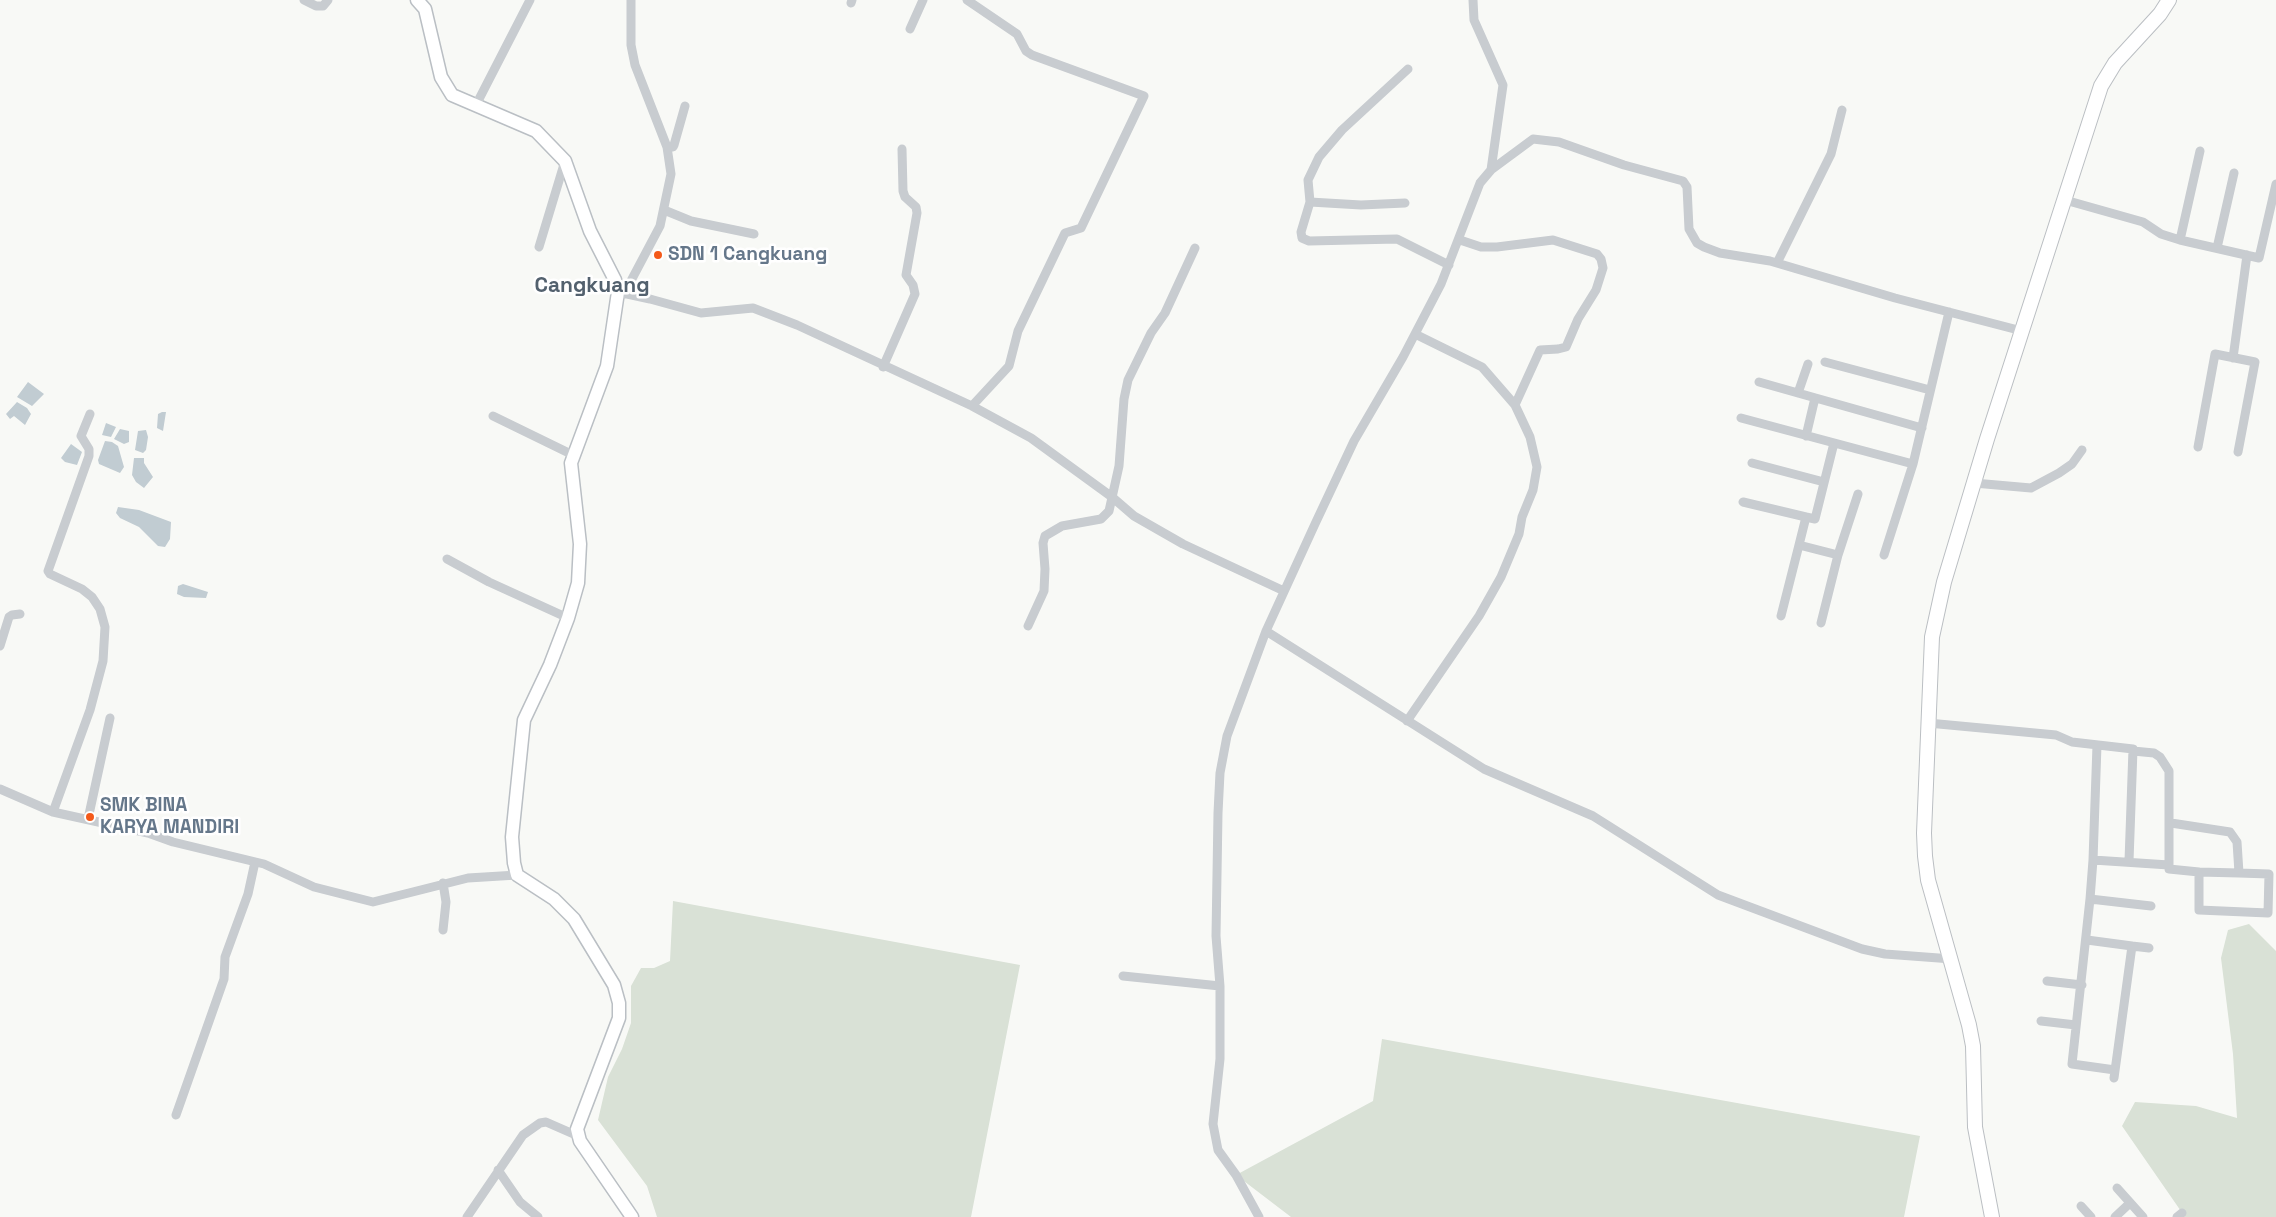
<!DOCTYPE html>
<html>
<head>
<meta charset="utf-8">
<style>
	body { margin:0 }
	canvas { display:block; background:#f8f9f6 }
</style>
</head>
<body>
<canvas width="2276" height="1217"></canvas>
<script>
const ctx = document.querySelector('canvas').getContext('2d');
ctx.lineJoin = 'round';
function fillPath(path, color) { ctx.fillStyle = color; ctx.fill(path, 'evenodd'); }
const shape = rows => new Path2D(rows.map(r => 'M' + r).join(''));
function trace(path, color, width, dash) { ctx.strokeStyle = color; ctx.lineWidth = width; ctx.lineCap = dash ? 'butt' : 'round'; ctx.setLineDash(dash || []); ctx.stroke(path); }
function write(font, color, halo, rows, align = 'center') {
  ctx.font = font + ' "Space Grotesk",sans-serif'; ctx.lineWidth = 5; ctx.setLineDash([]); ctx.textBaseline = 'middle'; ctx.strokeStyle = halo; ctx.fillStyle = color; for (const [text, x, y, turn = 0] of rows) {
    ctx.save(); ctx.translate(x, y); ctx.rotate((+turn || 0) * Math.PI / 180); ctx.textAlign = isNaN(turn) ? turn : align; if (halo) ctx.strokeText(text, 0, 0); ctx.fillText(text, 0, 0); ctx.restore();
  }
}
fillPath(shape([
	[673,901,1020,965,971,1217,657,1217,647,1186,598,1120,608,1077,622,1049,631,1023,631,986,641,968,654,968,670,961],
	[2249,924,2276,951,2276,1217,2185,1217,2122,1126,2135,1102,2196,1106,2237,1118,2233,1054,2221,958,2228,930],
	[1382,1039,1920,1136,1904,1217,1291,1217,1236,1175,1373,1101]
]), '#d9e1d6');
fillPath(shape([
	[28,382,44,394,32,406,17,397],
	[17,402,27,408,31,414,25,425,14,416,10,419,6,414],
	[162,412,166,412,163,431,157,428,158,414],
	[106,423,116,427,111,437,102,435],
	[120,429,129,431,129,442,124,444,114,439],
	[146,430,148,437,146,450,143,453,135,450,138,431],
	[105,441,112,442,118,446,124,467,120,473,99,464,98,460],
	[71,444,82,452,77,465,65,462,61,458],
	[134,458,144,458,144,463,153,477,144,488,136,482,132,475],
	[118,507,139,510,171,522,170,539,165,547,158,546,139,527,120,518,116,513],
	[183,584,208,592,206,598,184,597,177,594,178,586]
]), '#c1ccd2');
const secondary = shape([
	[417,0,425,9,441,77,452,95,536,131,565,161,590,231,615,280,618,292,607,366,571,463,580,544,578,583,568,618,550,665,524,720,512,837,514,863,517,875,554,899,574,919,614,985,619,1003,619,1018,577,1129,580,1141,632,1217]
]);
const primary = shape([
	[1992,1217,1975,1127,1973,1046,1969,1025,1928,880,1925,856,1924,833,1932,637,1944,582,1987,439,2101,86,2115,63,2160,14,2169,0]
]);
trace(secondary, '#babfc4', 15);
trace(primary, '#bbbfc3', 16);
trace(shape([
	[304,0,316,6,323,6,328,0],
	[967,0,1017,34,1026,51,1032,55,1144,96,1081,228,1065,233,1018,331,1009,366,972,406],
	[1473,0,1474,20,1503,85,1491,170],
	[851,3,852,0],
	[910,29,923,0],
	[476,105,530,0],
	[667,147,673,147,674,145,685,106],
	[2065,200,2143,222,2161,234,2180,240,2259,258,2276,184],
	[1310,202,1308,180,1319,157,1342,130,1408,69],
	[1405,203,1361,205,1310,202,1301,232,1302,238,1309,241,1397,239,1449,265],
	[664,210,691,221,754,234],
	[1460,240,1481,247,1497,247,1553,240,1597,254,1601,259,1603,268,1596,290,1578,319,1566,347,1558,349,1540,350,1515,405],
	[2180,240,2200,151],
	[539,247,565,161],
	[2217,248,2234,173],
	[1777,263,1831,154,1842,110],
	[618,292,650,299,701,313,753,308,797,325,972,406,1031,438,1112,497,1134,516,1183,544,1284,591],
	[624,294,660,226,671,174,667,147,635,65,631,45,631,0],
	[2233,358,2247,255],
	[1825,362,1930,390],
	[883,367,915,294,913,285,906,275,917,213,916,207,905,197,903,191,902,149],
	[1759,382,1922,428],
	[1798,393,1808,364],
	[493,416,573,455],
	[1741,418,1913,464],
	[1806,436,1815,398],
	[2198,447,2215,354,2255,362,2238,452],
	[1752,463,1824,482],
	[1974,483,2031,488,2059,473,2072,464,2082,450],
	[1743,502,1806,517],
	[1799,545,1806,517,1815,519,1834,443],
	[1838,555,1858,494],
	[1884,555,1913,464,1949,312],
	[447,559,489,582,568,618],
	[1781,616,1799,545,1838,555,1821,623],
	[1028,626,1044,591,1045,569,1043,543,1045,536,1062,526,1101,519,1109,511,1119,466,1124,399,1128,380,1151,333,1165,313,1195,248],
	[1266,631,1484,769,1593,816,1718,895,1862,949,1885,954,1952,959],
	[0,646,9,617,12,615,20,614],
	[1407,721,1479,616,1501,577,1519,534,1522,517,1533,490,1537,467,1530,437,1515,405,1482,367,1415,334],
	[1928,723,2056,735,2072,742,2133,749,2129,861],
	[2097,745,2093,860,2169,865],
	[2133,751,2154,753,2160,757,2169,771,2169,869,2199,872],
	[0,789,53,812,148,833,173,842,264,864,314,887,373,902,468,878,517,875],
	[53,812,90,710,103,661,105,627,100,609,92,597,82,589,50,574,48,571,89,456,89,449,81,436,90,414],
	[88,819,110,718],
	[2171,823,2230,832,2237,842,2239,873,2269,874,2268,913,2199,910,2199,872,2239,873],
	[2093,860,2090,899,2151,906],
	[2090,899,2072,1064,2115,1070],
	[443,930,446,902,443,883],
	[2087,940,2132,946,2114,1078],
	[2132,946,2149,948],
	[1123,976,1220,986],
	[2047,981,2082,985],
	[2041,1021,2076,1025],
	[176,1115,224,979,225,957,248,894,255,862],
	[498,1170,520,1202,538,1217],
	[2117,1188,2143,1217],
	[2081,1206,2091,1217],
	[467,1217,523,1135,540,1123,546,1122,578,1136],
	[1259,1217,1236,1175,1218,1150,1213,1124,1220,1059,1220,986,1216,936,1218,813,1220,773,1227,736,1266,631,1315,524,1354,441,1403,357,1441,284,1480,183,1491,170,1533,139,1559,142,1624,165,1683,181,1687,187,1689,229,1697,243,1704,247,1720,253,1770,261,1895,298,2022,331],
	[2115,1217,2130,1203],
	[2177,1217,2182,1213]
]), '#c8ccd0', 9);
trace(secondary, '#fff', 12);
trace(primary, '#fff', 14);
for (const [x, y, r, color] of [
	[658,255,5,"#f45a1a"],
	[90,817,5,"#f45a1a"]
]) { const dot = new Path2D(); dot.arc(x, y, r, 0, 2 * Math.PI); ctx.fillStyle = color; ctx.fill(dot); trace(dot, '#fff', 2); }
write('bold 19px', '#65778a', '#fff', [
	["SDN 1 Cangkuang",668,255],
	["SMK BINA",100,806],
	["KARYA MANDIRI",100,828]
], 'left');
write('bold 21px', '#53616e', '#fff', [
	["Cangkuang",592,286]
]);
</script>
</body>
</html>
